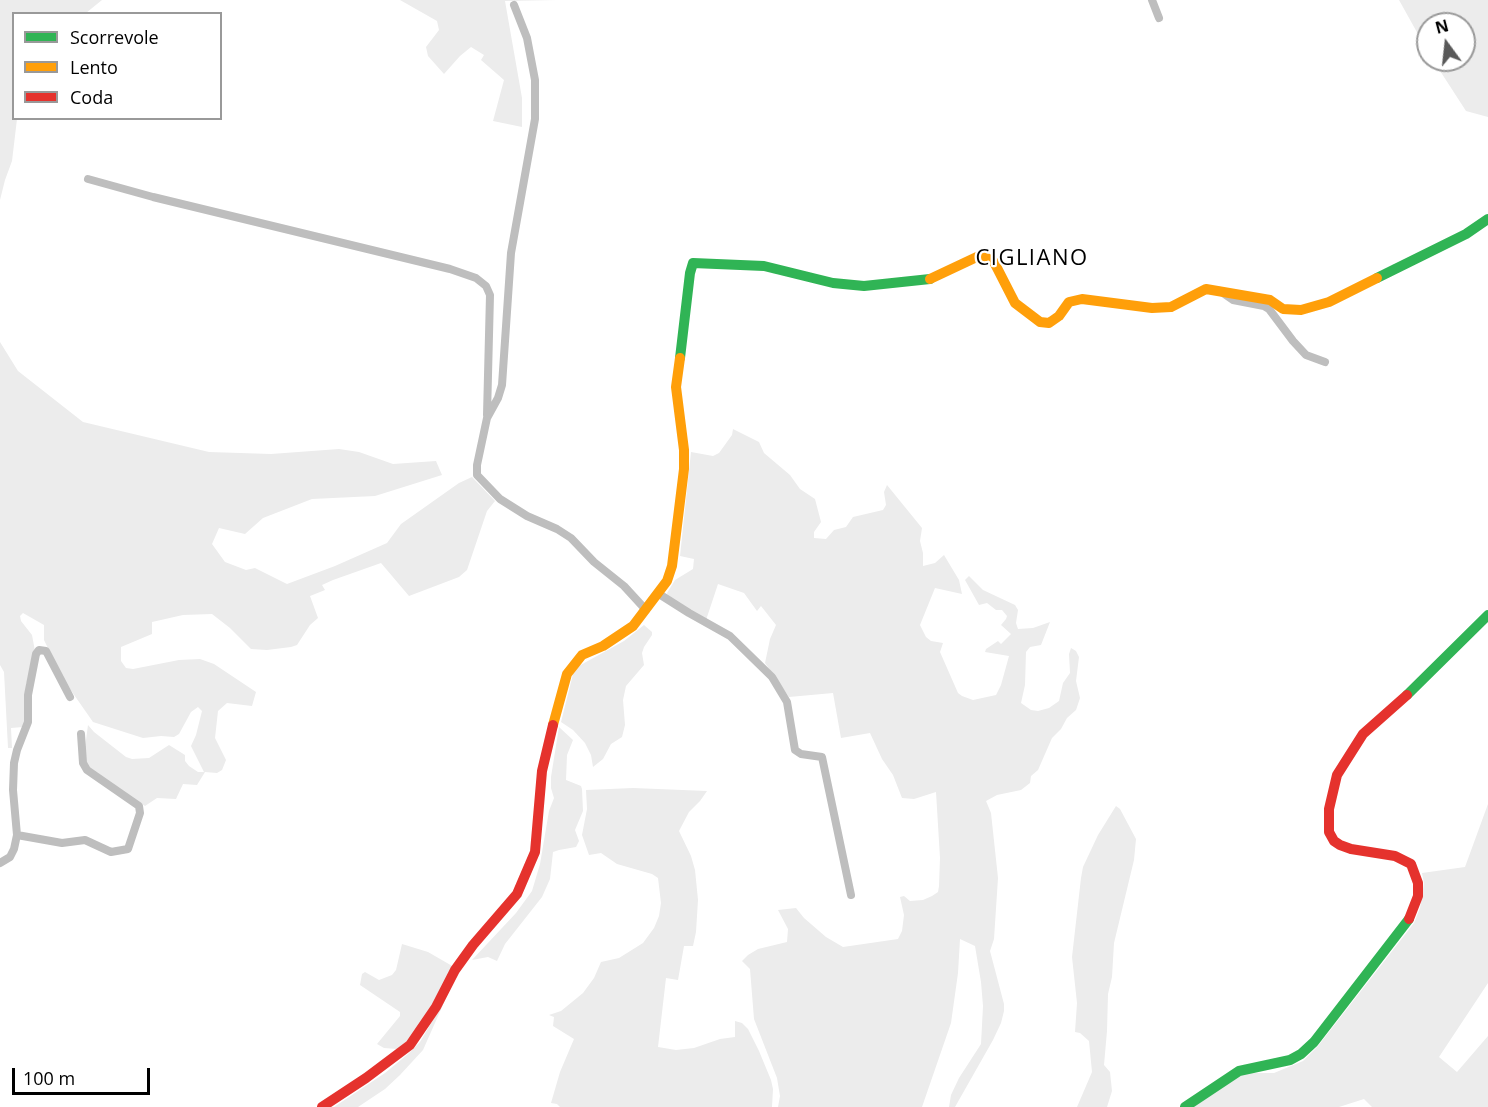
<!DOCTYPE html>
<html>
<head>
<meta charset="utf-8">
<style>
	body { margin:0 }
	#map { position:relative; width:1488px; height:1107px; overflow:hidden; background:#fff; font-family:"Open Sans",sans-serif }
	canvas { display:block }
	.legend { position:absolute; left:12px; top:12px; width:210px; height:108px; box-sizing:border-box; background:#fff; border:2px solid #999; margin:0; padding:8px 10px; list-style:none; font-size:18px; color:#000 }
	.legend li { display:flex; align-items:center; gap:12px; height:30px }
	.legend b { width:30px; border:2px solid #999 }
	.north { position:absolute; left:1416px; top:12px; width:60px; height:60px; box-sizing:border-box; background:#fff; border:2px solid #999; border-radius:50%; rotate:345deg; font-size:16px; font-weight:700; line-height:24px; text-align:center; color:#000 }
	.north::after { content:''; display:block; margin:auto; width:21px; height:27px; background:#595959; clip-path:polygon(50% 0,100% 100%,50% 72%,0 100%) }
	.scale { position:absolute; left:12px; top:1068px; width:138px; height:27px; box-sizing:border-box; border:3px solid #000; border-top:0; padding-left:8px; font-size:18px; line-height:21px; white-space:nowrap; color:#000; -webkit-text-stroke:4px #fff; paint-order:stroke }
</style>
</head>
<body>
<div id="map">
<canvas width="1488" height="1107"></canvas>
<ul class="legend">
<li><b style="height:8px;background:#30b455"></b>Scorrevole</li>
<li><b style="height:8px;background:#ff9f0a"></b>Lento</li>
<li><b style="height:8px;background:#e5322d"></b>Coda</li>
</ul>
<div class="north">N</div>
<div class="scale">100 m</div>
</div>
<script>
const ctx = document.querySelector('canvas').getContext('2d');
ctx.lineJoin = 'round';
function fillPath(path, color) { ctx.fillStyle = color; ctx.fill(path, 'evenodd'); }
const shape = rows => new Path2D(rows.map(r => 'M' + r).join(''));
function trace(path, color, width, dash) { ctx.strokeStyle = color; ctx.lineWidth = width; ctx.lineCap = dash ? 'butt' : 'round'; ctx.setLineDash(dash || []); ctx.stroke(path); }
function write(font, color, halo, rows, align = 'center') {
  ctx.font = font + ' "Open Sans",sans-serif'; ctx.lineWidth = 4.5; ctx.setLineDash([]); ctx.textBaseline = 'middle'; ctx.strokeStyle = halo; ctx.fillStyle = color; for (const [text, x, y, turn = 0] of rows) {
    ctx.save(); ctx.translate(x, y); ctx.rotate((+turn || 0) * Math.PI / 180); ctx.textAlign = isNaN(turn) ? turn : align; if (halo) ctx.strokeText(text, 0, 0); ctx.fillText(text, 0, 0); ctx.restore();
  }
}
fillPath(shape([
	[0,0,102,0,86,13,14,14,14,118,17,119,12,161,5,180,0,200],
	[400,0,557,0,505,1,522,98,522,127,493,121,504,80,481,60,484,55,471,47,460,56,444,74,428,56,426,47,439,30,437,21],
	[1399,0,1488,0,1488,117,1466,111,1433,60,1464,60,1464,24,1428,24,1428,52],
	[0,342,18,371,83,422,209,452,271,454,339,449,359,452,393,464,436,461,442,475,375,496,312,499,263,518,245,534,219,528,212,544,225,562,246,570,255,568,287,584,335,566,387,543,401,524,459,483,472,477,495,501,487,511,467,570,459,577,409,596,381,563,333,580,322,585,325,590,310,596,318,618,310,625,297,645,291,647,267,650,251,649,230,628,212,614,183,615,152,622,152,634,121,647,121,661,126,668,133,669,179,660,200,659,214,664,256,692,252,706,227,703,218,711,215,738,226,760,222,770,217,773,205,772,197,785,183,784,176,799,157,798,145,806,92,771,87,764,84,755,88,725,94,732,126,757,132,759,149,758,169,745,185,755,185,761,189,766,198,772,204,772,191,746,196,735,202,711,198,707,191,712,179,734,174,737,161,736,143,738,93,722,63,679,44,640,44,625,23,613,20,616,21,621,32,635,35,651,30,681,26,683,26,719,23,727,11,728,12,748,8,748,4,672,0,665],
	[733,429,759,442,764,453,790,475,800,489,815,499,821,522,814,532,814,538,826,539,834,530,846,527,853,517,883,510,886,505,884,492,887,485,922,528,920,541,923,553,923,566,935,563,944,555,959,580,962,594,935,588,920,625,926,637,931,641,943,643,940,652,958,693,962,696,973,700,996,695,1001,685,1009,656,985,652,986,649,998,641,1001,644,1011,634,1001,625,1006,619,1007,616,1002,610,996,610,987,603,979,605,965,580,969,576,983,590,1015,605,1018,610,1016,623,1018,629,1033,628,1050,622,1041,645,1030,647,1026,652,1025,685,1021,703,1031,710,1038,711,1049,708,1059,701,1063,683,1070,673,1069,654,1071,648,1076,651,1079,657,1076,681,1080,698,1076,710,1067,718,1061,729,1052,738,1038,770,1031,776,1030,783,1021,790,997,795,986,801,991,813,998,878,994,939,990,951,1004,1004,1004,1011,1001,1023,993,1040,955,1107,949,1107,951,1095,959,1078,981,1044,983,1006,981,982,975,946,960,939,958,973,951,1023,922,1107,778,1107,780,1096,777,1078,754,1019,750,969,742,961,748,955,758,949,787,942,788,929,778,910,796,908,804,918,826,937,843,947,898,939,902,931,904,915,900,897,904,896,910,901,923,900,932,896,938,892,939,886,940,858,936,792,914,799,902,798,893,775,882,759,870,733,841,738,833,693,789,697,765,663,770,639,776,625,761,606,757,611,744,593,718,584,706,620,668,596,667,593,675,580,693,569,694,559,680,556,691,452,713,456,719,453,732,435],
	[644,625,652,632,652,635,644,647,642,653,644,665,626,686,623,700,625,725,622,737,611,744,603,759,593,767,591,755,585,743,573,730,561,722,573,674,577,667,624,641],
	[559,727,573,740,567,755,566,780,581,786,582,789,583,811,575,830,579,841,576,847,559,850,553,852,550,879,542,897,505,944,497,961,488,957,472,960,516,913,532,891,540,864,549,811,554,798,551,788,551,777],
	[633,788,707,791,700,801,689,812,679,831,691,856,695,870,698,900,696,932,693,946,684,946,678,980,666,978,658,1047,676,1050,694,1048,720,1039,735,1037,735,1021,742,1023,748,1029,759,1051,771,1080,773,1089,772,1107,560,1107,557,1104,551,1103,560,1072,574,1039,553,1026,554,1017,549,1015,561,1011,583,993,594,978,601,962,619,958,643,943,654,928,659,916,661,903,658,878,652,874,617,864,601,853,589,855,582,835,587,809,586,790],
	[1488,804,1488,983,1439,1057,1457,1072,1488,1036,1488,1107,1372,1107,1364,1099,1339,1107,1194,1107,1242,1073,1274,1073,1303,1061,1318,1046,1414,923,1420,908,1424,883,1422,873,1465,867],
	[1116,806,1120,809,1136,839,1134,860,1114,943,1112,977,1108,994,1107,1031,1104,1065,1110,1072,1112,1091,1107,1107,1077,1107,1092,1072,1089,1041,1080,1033,1075,1032,1077,1003,1072,957,1081,878,1083,867,1098,835],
	[402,944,428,952,454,967,433,1006,410,1039,397,1049,384,1048,377,1044,400,1016,400,1012,360,985,362,974,365,972,379,980,392,975,396,970],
	[446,998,423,1050,400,1075,385,1089,358,1107,334,1107,385,1073,408,1054,420,1042]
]), '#ececec');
trace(shape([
	[1152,0,1159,18],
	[514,5,527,38,535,80,535,119,511,253,502,385,498,398,487,418,477,465,477,475,500,499,527,516,557,529,571,538,594,562,624,586,646,610],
	[88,179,153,197,450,269,476,278,486,286,490,295,487,415],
	[1220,291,1233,300,1264,306,1269,309,1293,341,1306,355,1325,362],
	[659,594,689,613,730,636,772,677,787,702,795,750,801,754,822,757,851,895],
	[17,835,62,843,85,840,111,852,128,849,140,813,139,806,87,770,83,763,81,734],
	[0,863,10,857,14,849,17,835,13,790,14,763,17,750,28,722,28,695,36,654,39,650,46,651,70,697]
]), '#bebebe', 8);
trace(shape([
	[1377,278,1466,234,1488,219],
	[680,358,690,273,693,263,764,266,833,283,864,286,930,279],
	[1407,695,1488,615],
	[1185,1107,1239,1071,1290,1060,1301,1054,1314,1042,1409,919]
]), '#30b455', 10);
trace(shape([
	[930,279,981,255,994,262,1015,303,1040,322,1049,323,1059,316,1069,302,1082,299,1152,308,1171,307,1206,289,1270,300,1283,309,1301,310,1329,302,1377,278],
	[553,725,567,674,582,655,603,646,633,626,667,581,672,566,684,469,684,450,676,387,680,358]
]), '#ff9f0a', 10);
trace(shape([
	[1407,695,1363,734,1337,775,1329,809,1329,832,1334,841,1340,845,1351,849,1395,856,1411,864,1418,883,1418,896,1409,919],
	[322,1107,366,1078,410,1045,436,1007,455,970,473,945,517,894,535,852,542,771,553,725]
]), '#e5322d', 10);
ctx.letterSpacing = '1.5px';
write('22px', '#000', '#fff', [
	["CIGLIANO",1032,259]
]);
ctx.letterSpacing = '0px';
</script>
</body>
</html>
